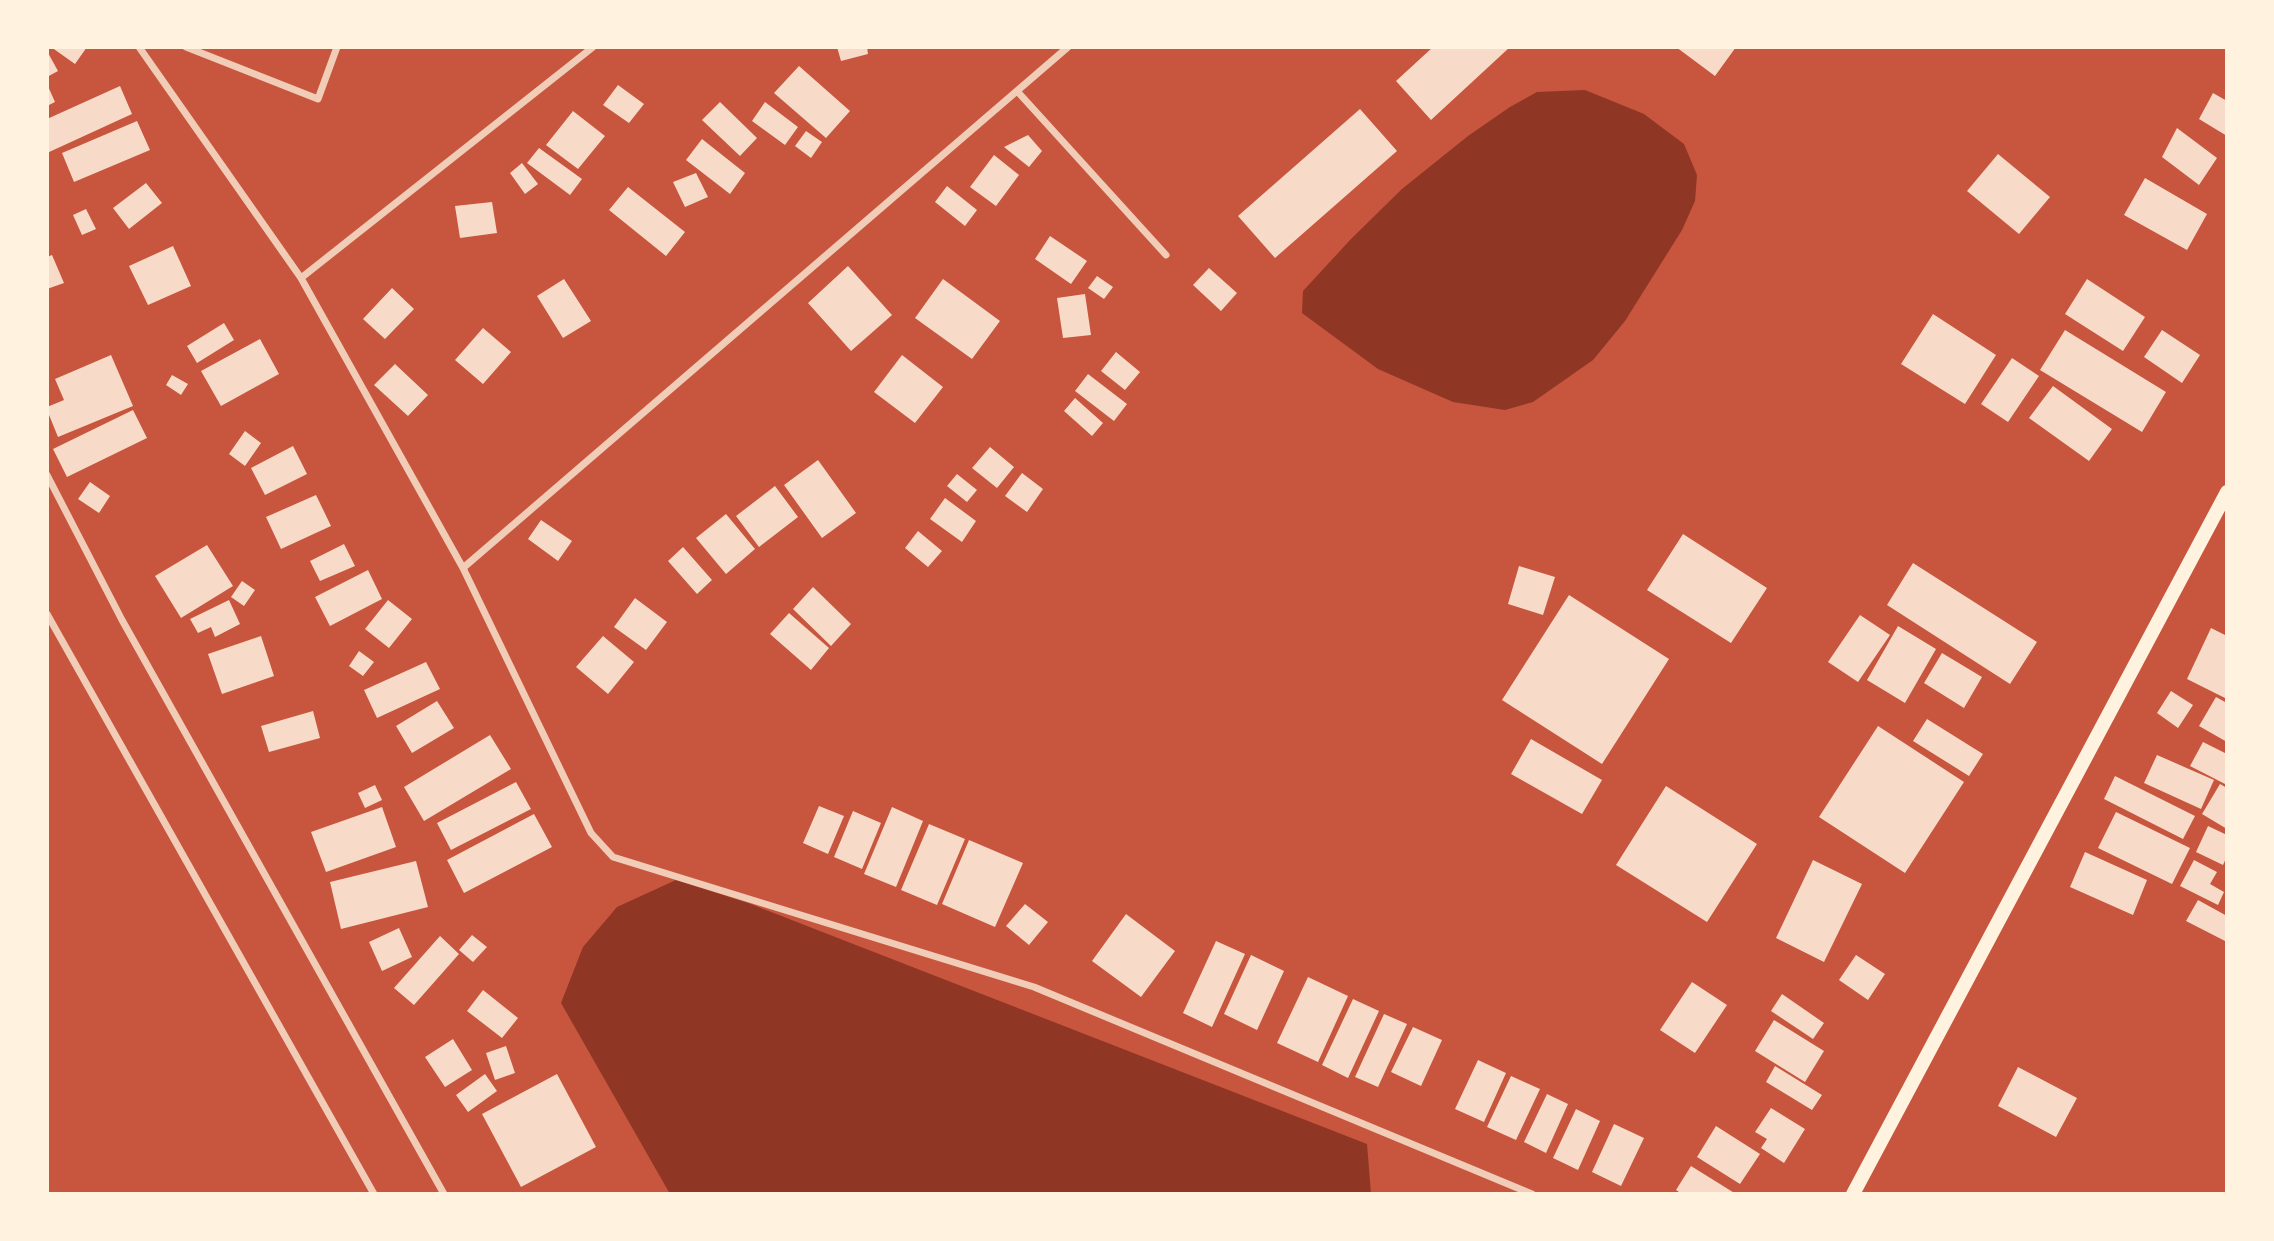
<!DOCTYPE html>
<html>
<head>
<meta charset="utf-8">
<style>
	body { margin:0 }
	#map { position:relative; width:2274px; height:1241px; overflow:hidden; background:#c8553d; font-family:"Fira Sans",sans-serif }
	canvas { display:block }
	.frame { position:absolute; inset:0; border:49px solid #fff3e0; pointer-events:none }
</style>
</head>
<body>
<div id="map">
<canvas width="2274" height="1241"></canvas>
<div class="frame"></div>
</div>
<script>
const ctx = document.querySelector('canvas').getContext('2d');
ctx.lineJoin = 'round';
function fillPath(path, color) { ctx.fillStyle = color; ctx.fill(path, 'evenodd'); }
const shape = rows => new Path2D(rows.map(r => 'M' + r).join(''));
function trace(path, color, width, dash) { ctx.strokeStyle = color; ctx.lineWidth = width; ctx.lineCap = dash ? 'butt' : 'round'; ctx.setLineDash(dash || []); ctx.stroke(path); }
fillPath(shape([
	[1585,90,1644,114,1684,144,1697,175,1695,201,1682,230,1625,321,1593,360,1533,402,1505,410,1453,402,1378,369,1302,313,1303,291,1351,239,1402,189,1468,136,1510,107,1537,92],
	[676,880,748,903,1367,1144,1371,1194,670,1194,561,1003,583,947,617,907]
]), '#8f3625');
fillPath(shape([
	[51,47,87,47,75,64],
	[837,47,867,47,868,54,841,61],
	[1433,47,1510,47,1431,120,1396,81],
	[1676,47,1736,47,1715,76],
	[47,51,58,71,47,77],
	[799,66,850,111,826,138,774,93],
	[47,84,55,102,47,106],
	[618,85,644,104,629,123,603,105],
	[120,86,132,114,47,153,47,119],
	[2213,93,2227,101,2227,136,2199,119],
	[720,102,757,138,740,156,702,120],
	[765,102,798,127,785,145,752,121],
	[1360,109,1397,151,1275,258,1238,216],
	[573,111,605,136,578,169,546,145],
	[137,121,150,150,74,182,62,153],
	[2177,128,2217,158,2199,185,2162,157],
	[806,131,822,142,811,158,795,146],
	[1028,135,1042,151,1029,167,1004,147],
	[702,139,745,173,730,194,686,160],
	[539,148,582,179,570,195,527,163],
	[1998,154,2050,197,2019,234,1967,191],
	[994,155,1019,175,996,206,970,187],
	[522,163,538,184,525,194,510,173],
	[696,173,708,197,685,207,673,182],
	[2145,178,2207,214,2187,250,2124,215],
	[146,183,162,203,129,229,113,208],
	[947,186,977,210,965,226,935,202],
	[628,187,685,232,666,256,609,210],
	[492,202,497,233,460,238,455,206],
	[86,209,96,229,82,235,73,215],
	[1050,236,1087,261,1071,284,1035,259],
	[173,246,191,286,148,305,129,266],
	[52,255,64,283,47,289,47,257],
	[848,266,892,315,851,351,808,303],
	[1209,268,1237,293,1221,311,1193,285],
	[1097,276,1113,287,1104,299,1088,288],
	[564,279,591,321,563,338,537,296],
	[943,279,1000,321,972,359,915,318],
	[2087,279,2145,317,2123,351,2065,314],
	[392,288,414,309,385,339,363,319],
	[1085,294,1091,335,1063,338,1057,298],
	[1933,314,1996,355,1965,404,1901,364],
	[224,323,234,340,197,363,187,346],
	[483,328,511,352,483,384,455,360],
	[2065,330,2166,392,2142,432,2040,370],
	[2162,330,2200,355,2182,383,2144,357],
	[260,339,279,374,221,406,201,371],
	[1116,352,1140,372,1125,390,1101,371],
	[111,355,133,406,58,437,47,410,47,407,64,400,55,379],
	[902,355,943,387,915,423,874,392],
	[2012,358,2039,376,2008,422,1981,404],
	[395,364,428,395,408,416,374,385],
	[1088,374,1127,404,1114,421,1075,391],
	[172,375,188,384,181,395,166,385],
	[2053,386,2112,429,2089,461,2029,418],
	[1075,398,1103,423,1092,436,1064,411],
	[133,410,147,438,67,477,53,449],
	[245,431,261,443,245,466,229,454],
	[293,446,307,474,265,495,251,468],
	[990,447,1014,467,997,488,972,468],
	[818,460,856,513,822,538,784,485],
	[1022,473,1043,489,1027,512,1005,496],
	[957,474,977,490,967,502,947,486],
	[90,482,110,496,99,513,78,499],
	[775,486,798,517,759,547,736,516],
	[316,495,331,526,281,549,266,517],
	[945,498,976,521,962,542,930,519],
	[726,514,755,549,726,574,696,538],
	[541,520,572,541,558,561,528,539],
	[918,531,942,551,928,567,905,548],
	[1683,534,1767,588,1731,643,1647,590],
	[344,544,355,566,320,581,310,561],
	[207,545,233,586,181,618,155,576],
	[683,547,712,580,697,594,668,561],
	[1913,563,2037,642,2010,684,1887,605],
	[1519,566,1555,577,1543,615,1508,604],
	[368,570,382,599,330,626,315,597],
	[242,581,255,590,244,606,231,597],
	[813,587,851,624,831,646,793,609],
	[1569,595,1669,659,1602,764,1502,700],
	[635,598,667,622,646,650,614,627],
	[229,600,240,624,215,637,211,627,198,633,190,619],
	[388,600,412,619,389,648,365,629],
	[789,613,829,648,811,670,770,634],
	[1860,615,1890,635,1858,682,1828,662],
	[1898,626,1936,649,1905,703,1867,680],
	[2211,628,2227,636,2227,699,2187,679],
	[261,636,274,676,222,694,208,654],
	[603,636,634,662,608,694,576,667],
	[359,651,374,662,363,676,349,666],
	[1942,653,1982,677,1964,708,1924,683],
	[426,662,440,689,377,718,364,690],
	[2171,691,2193,705,2178,728,2157,713],
	[2216,697,2227,703,2227,742,2199,726],
	[437,701,454,728,412,753,396,726],
	[313,711,320,738,269,752,261,726],
	[1927,719,1983,754,1969,776,1913,741],
	[1878,726,1964,782,1905,873,1819,817],
	[490,735,511,769,424,821,404,787],
	[1531,739,1602,780,1582,814,1511,774],
	[2203,742,2227,754,2227,785,2190,766],
	[2157,755,2214,780,2201,809,2144,783],
	[2115,776,2195,816,2183,839,2104,799],
	[516,782,531,809,451,850,437,823],
	[2220,784,2227,788,2227,829,2202,814],
	[375,785,382,800,365,808,358,793],
	[1666,786,1757,844,1707,922,1616,865],
	[819,806,844,816,828,854,803,843],
	[382,807,396,847,326,872,311,832],
	[892,807,923,821,896,887,864,874],
	[853,811,881,823,862,869,834,857],
	[2116,812,2190,848,2172,884,2098,848],
	[534,814,552,847,464,893,447,860],
	[929,824,965,839,937,905,901,890],
	[2208,826,2227,835,2227,856,2223,865,2196,852],
	[969,840,1023,863,995,927,942,904],
	[2085,852,2147,880,2133,915,2070,887],
	[1813,860,1862,884,1824,962,1776,938],
	[2194,860,2217,872,2210,884,2224,892,2218,905,2180,886],
	[416,861,428,907,341,929,330,882],
	[2198,900,2227,916,2227,942,2186,921],
	[1025,904,1048,922,1029,945,1006,926],
	[1126,914,1175,951,1141,997,1092,961],
	[399,928,412,957,382,971,369,942],
	[472,935,487,947,473,962,459,950],
	[440,936,459,954,414,1005,394,988],
	[1216,941,1245,954,1212,1027,1183,1013],
	[1251,955,1284,971,1257,1030,1224,1014],
	[1856,955,1885,974,1868,1000,1839,980],
	[1308,977,1348,996,1318,1062,1277,1043],
	[1692,982,1727,1005,1695,1053,1660,1030],
	[483,990,518,1018,502,1038,467,1011],
	[1782,994,1824,1023,1813,1039,1771,1011],
	[1353,999,1379,1011,1348,1078,1322,1065],
	[1384,1014,1407,1024,1378,1087,1355,1077],
	[1774,1020,1824,1051,1805,1082,1755,1051],
	[1413,1027,1442,1040,1421,1086,1391,1072],
	[453,1039,472,1070,445,1087,425,1057],
	[506,1046,515,1073,495,1080,486,1053],
	[1478,1060,1506,1073,1484,1122,1455,1109],
	[1775,1066,1822,1095,1812,1110,1766,1082],
	[2018,1067,2077,1098,2056,1137,1998,1106],
	[485,1074,497,1091,468,1112,456,1095],
	[557,1074,596,1147,521,1187,482,1114],
	[1511,1076,1540,1089,1516,1140,1487,1127],
	[1547,1094,1568,1104,1546,1153,1524,1142],
	[1771,1108,1805,1129,1784,1163,1761,1148,1767,1139,1755,1132],
	[1576,1109,1600,1121,1578,1170,1553,1158],
	[1614,1124,1644,1138,1621,1186,1592,1172],
	[1716,1126,1760,1154,1740,1184,1697,1157],
	[1691,1166,1736,1194,1682,1194,1676,1190]
]), '#f7dbc8');
trace(shape([
	[139,47,301,278,463,568,591,833,613,857,1034,987,1532,1194],
	[186,47,318,99,337,47],
	[1017,91,1166,255],
	[301,278,593,47],
	[47,475,122,620,444,1194],
	[463,568,1068,47],
	[47,614,374,1194]
]), '#f1ccb7', 7);
trace(shape([
	[1853,1194,2227,492]
]), '#fff3e0', 14);
</script>
</body>
</html>
